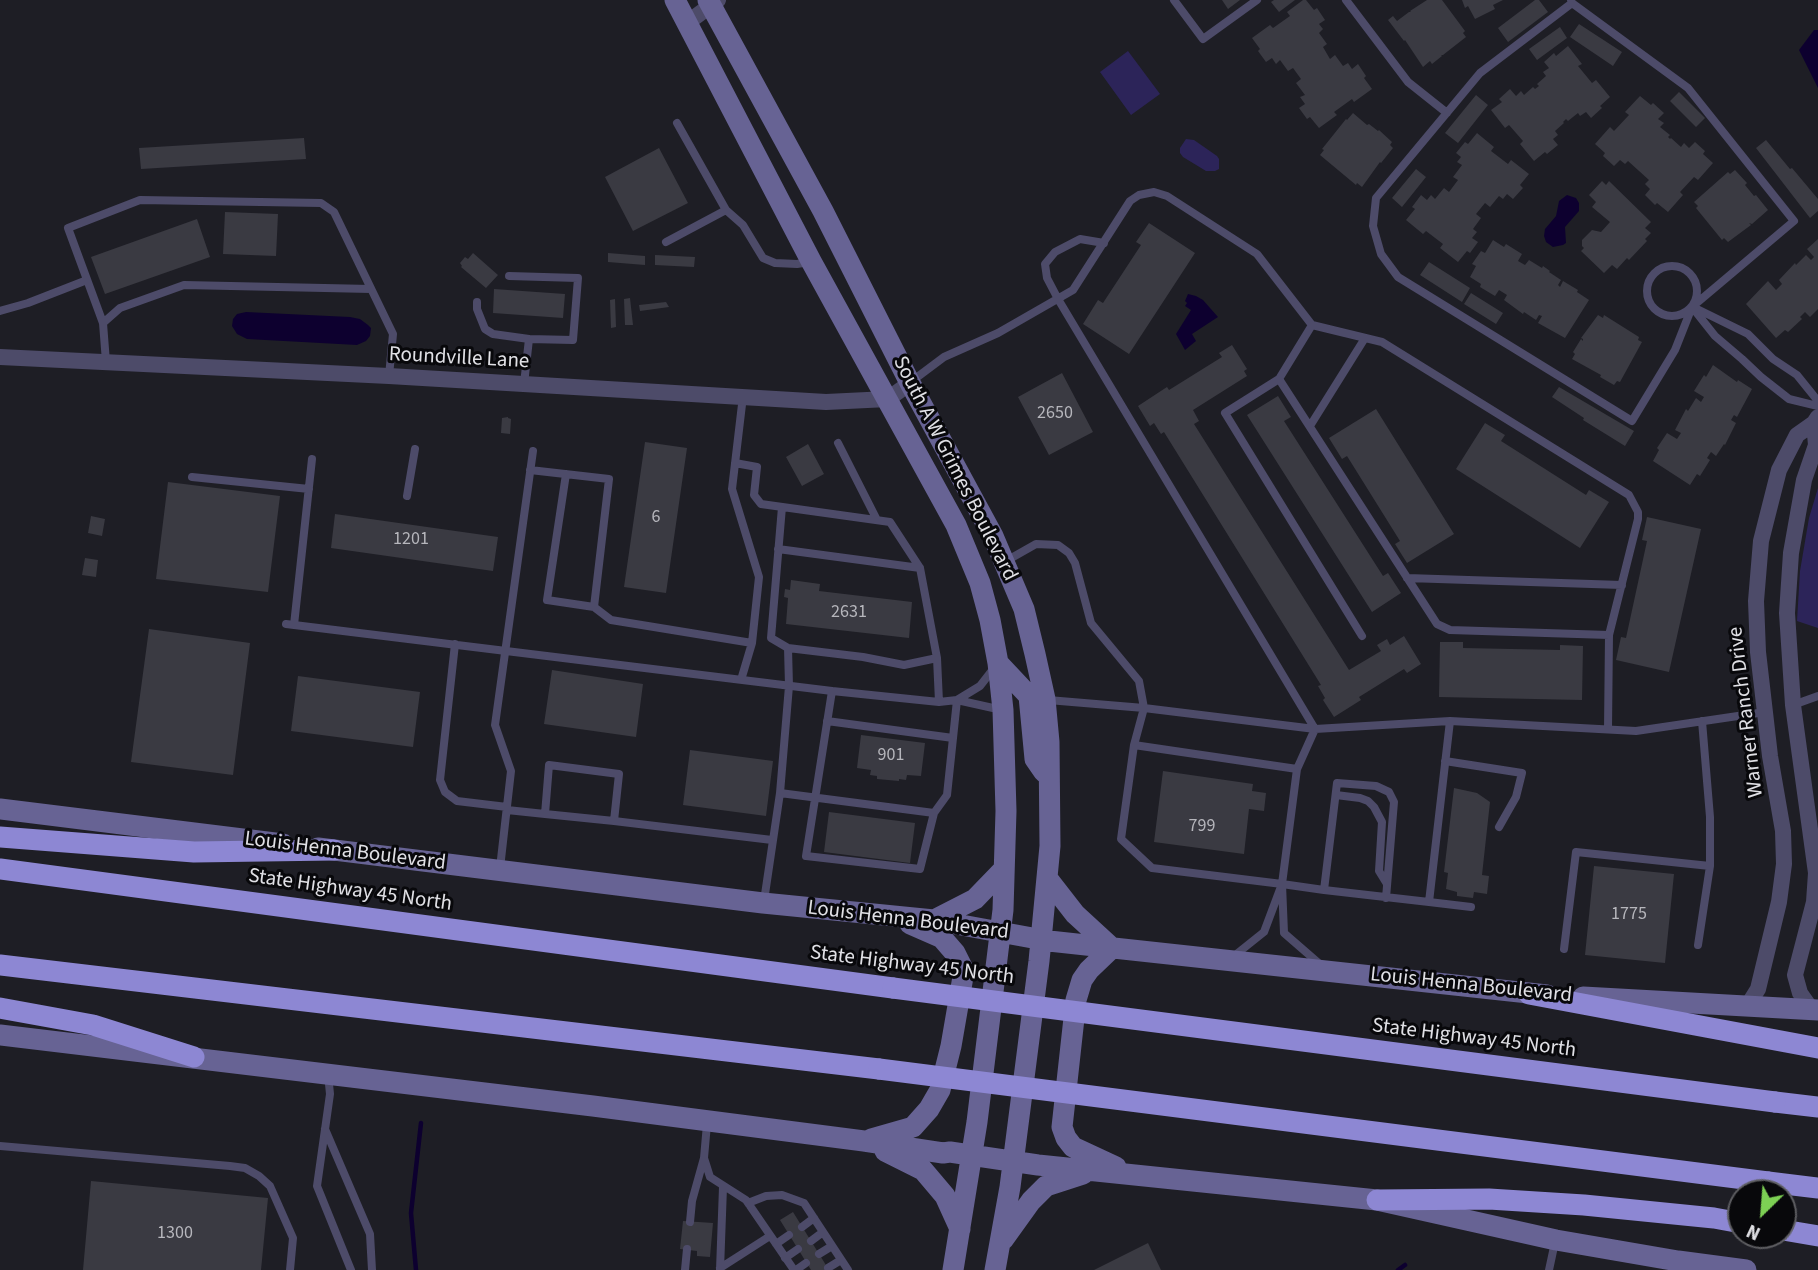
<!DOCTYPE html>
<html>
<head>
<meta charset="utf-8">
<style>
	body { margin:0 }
	#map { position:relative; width:1818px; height:1270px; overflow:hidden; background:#1e1e25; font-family:"Source Sans 3",sans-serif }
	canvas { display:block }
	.north { position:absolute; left:1727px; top:1179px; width:70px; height:70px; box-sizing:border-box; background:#08080b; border:2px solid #5e5e62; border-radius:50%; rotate:205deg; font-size:19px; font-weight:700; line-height:28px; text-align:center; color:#e0e0e5 }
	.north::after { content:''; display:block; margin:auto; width:24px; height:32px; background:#7dd154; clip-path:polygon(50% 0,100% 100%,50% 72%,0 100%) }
</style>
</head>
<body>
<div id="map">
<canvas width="1818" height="1270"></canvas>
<div class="north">N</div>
</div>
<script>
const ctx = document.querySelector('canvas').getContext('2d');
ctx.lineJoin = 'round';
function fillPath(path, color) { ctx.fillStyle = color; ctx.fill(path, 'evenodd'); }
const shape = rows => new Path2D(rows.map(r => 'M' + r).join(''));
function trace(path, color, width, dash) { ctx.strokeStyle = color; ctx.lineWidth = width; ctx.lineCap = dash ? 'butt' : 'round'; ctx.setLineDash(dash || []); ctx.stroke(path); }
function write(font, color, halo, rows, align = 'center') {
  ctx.font = font + ' "Source Sans 3",sans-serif'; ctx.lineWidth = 6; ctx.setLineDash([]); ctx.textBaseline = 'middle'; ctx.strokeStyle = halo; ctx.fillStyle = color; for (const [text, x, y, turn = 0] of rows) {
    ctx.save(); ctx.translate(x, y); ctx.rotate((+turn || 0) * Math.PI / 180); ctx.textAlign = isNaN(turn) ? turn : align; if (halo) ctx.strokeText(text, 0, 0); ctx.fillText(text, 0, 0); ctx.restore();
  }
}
fillPath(shape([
	[1128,51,1160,94,1131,115,1100,72],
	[1186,139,1194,140,1217,156,1219,159,1219,169,1215,171,1206,171,1183,157,1180,153,1180,148],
	[1818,488,1818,628,1797,621,1800,571,1809,518]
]), '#2c2459');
fillPath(shape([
	[1814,30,1818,30,1818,88,1799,50],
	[1567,195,1576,198,1579,203,1579,211,1565,227,1566,243,1563,245,1553,247,1546,242,1544,236,1545,229,1556,216,1559,201],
	[1188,294,1196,296,1203,300,1218,317,1192,334,1196,341,1185,350,1176,334,1191,310,1185,306,1187,303,1185,301],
	[246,312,350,317,360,319,368,325,371,328,370,336,366,341,357,345,247,339,237,334,232,326,233,319,237,314]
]), '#0d002f');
trace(shape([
	[416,1270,411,1213,421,1123],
	[1398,1270,1405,1265]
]), '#0d002f', 4.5);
fillPath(shape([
	[1222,0,1240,0,1228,9],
	[1274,0,1295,0,1279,12,1271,2],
	[1303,0,1306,0,1314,10,1317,8,1325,20,1319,24,1323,29,1319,33,1327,44,1323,47,1330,59,1335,55,1343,66,1348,63,1352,69,1358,64,1366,76,1364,78,1372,89,1354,102,1352,99,1334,112,1337,115,1319,128,1310,117,1307,119,1299,108,1305,104,1300,97,1305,95,1296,83,1301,79,1293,68,1288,71,1280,60,1276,64,1272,58,1266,62,1258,51,1260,49,1252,38,1270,25,1273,28,1290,16,1287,12],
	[1427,0,1442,0,1465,31,1463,33,1466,37,1443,55,1441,55,1442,56,1432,64,1430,61,1423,67,1405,40,1404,41,1388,20,1393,16,1397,21,1409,12,1411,12,1410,11],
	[1462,0,1503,0,1493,5,1495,9,1475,19,1468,6,1465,8],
	[1535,0,1539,0,1548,12,1508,42,1498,28],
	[1579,24,1622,52,1613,66,1570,37],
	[1560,27,1567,38,1537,60,1529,49],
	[1568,46,1582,64,1578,66,1592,83,1596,80,1610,97,1600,106,1602,108,1591,118,1586,112,1580,116,1578,113,1568,121,1566,119,1563,122,1564,123,1555,131,1558,135,1553,139,1558,145,1547,154,1545,152,1534,161,1520,144,1523,141,1509,125,1505,128,1491,110,1502,102,1499,99,1510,89,1516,96,1521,91,1524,95,1533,87,1535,89,1539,86,1537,84,1546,76,1543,72,1549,68,1544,62,1554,53,1556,56],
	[1679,92,1705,118,1696,127,1670,101],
	[1476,95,1488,105,1458,143,1445,133],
	[1640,96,1651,105,1653,103,1664,113,1658,119,1664,123,1660,127,1670,135,1668,137,1670,139,1671,138,1681,147,1684,143,1689,148,1695,142,1705,151,1703,154,1713,163,1698,180,1694,177,1680,192,1683,195,1668,212,1657,203,1655,205,1645,195,1650,189,1645,184,1649,180,1628,161,1625,164,1620,160,1614,166,1603,156,1605,153,1595,144,1610,127,1614,131,1629,115,1625,112],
	[1353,113,1367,125,1369,124,1378,131,1379,130,1392,142,1390,145,1393,148,1381,163,1380,162,1362,187,1357,183,1356,185,1320,155,1324,150,1322,149,1346,119,1347,120],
	[1477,133,1494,147,1491,151,1508,164,1511,160,1529,174,1520,185,1523,188,1513,199,1507,194,1503,199,1499,196,1490,207,1485,203,1476,214,1481,218,1473,229,1477,232,1472,238,1478,242,1470,253,1467,251,1458,262,1440,248,1443,244,1426,231,1423,234,1406,220,1415,209,1412,207,1421,195,1427,200,1431,195,1435,199,1444,188,1449,192,1458,180,1453,177,1462,165,1457,162,1461,157,1456,153,1465,142,1468,144],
	[304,138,306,159,141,169,139,148],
	[1766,140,1790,169,1792,168,1818,199,1818,211,1810,218,1756,148],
	[659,148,688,203,633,231,605,177],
	[1416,169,1426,177,1402,207,1392,198],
	[1735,170,1747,183,1745,185,1754,196,1756,195,1768,210,1752,224,1749,223,1751,225,1728,242,1724,238,1722,240,1696,208,1698,206,1694,202,1728,172,1730,174],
	[1602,181,1606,185,1609,181,1651,222,1645,228,1651,233,1645,239,1647,241,1629,260,1627,258,1617,269,1612,265,1604,273,1581,251,1584,248,1582,246,1582,240,1592,230,1601,232,1610,222,1592,207,1596,202,1589,195],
	[225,212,278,214,276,256,223,254],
	[197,219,210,257,105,294,91,257],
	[1149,223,1195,253,1129,354,1083,324,1098,300,1103,303,1141,245,1136,242],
	[1818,239,1818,309,1810,317,1805,312,1800,317,1802,319,1788,332,1785,330,1776,338,1746,304,1768,281,1776,290,1782,284,1779,280,1795,263,1796,265,1806,255,1811,260,1814,257,1807,249],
	[1493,240,1504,247,1506,244,1522,254,1518,261,1525,265,1529,260,1542,268,1543,266,1550,271,1549,272,1561,280,1558,285,1560,287,1563,281,1578,290,1577,292,1589,300,1565,338,1538,323,1542,316,1539,315,1536,320,1524,312,1523,314,1504,300,1507,295,1499,290,1495,296,1480,287,1481,284,1470,277,1476,266,1472,264,1481,251,1485,253],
	[473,253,498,275,486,288,461,267,462,266,460,263,465,257,468,259],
	[608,253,645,256,645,265,608,262],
	[655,255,695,257,694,267,655,265],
	[1429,262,1470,288,1462,302,1420,275],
	[494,289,565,294,563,318,493,313],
	[1471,293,1503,313,1496,324,1464,304],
	[630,298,633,325,625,325,624,299],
	[615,299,616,327,611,328,610,300],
	[666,302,669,307,640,311,639,305],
	[1598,315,1603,318,1604,315,1639,337,1638,340,1642,342,1620,382,1617,381,1614,385,1600,377,1601,375,1572,359,1575,354,1573,352,1581,339,1583,341,1583,339,1581,338],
	[1232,345,1247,369,1244,371,1247,376,1193,410,1199,421,1194,424,1349,670,1381,651,1377,645,1387,639,1390,645,1404,636,1421,664,1407,673,1404,669,1359,697,1361,700,1334,717,1323,700,1325,698,1318,686,1321,685,1164,432,1161,434,1154,423,1150,426,1138,406,1167,387,1169,390,1222,357,1219,353],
	[1713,365,1737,382,1738,380,1752,389,1737,417,1734,415,1731,420,1736,423,1725,445,1724,444,1716,456,1711,452,1707,458,1710,460,1700,476,1697,474,1690,485,1653,461,1659,450,1657,448,1667,433,1677,439,1681,433,1675,430,1686,409,1688,411,1696,398,1701,402,1704,397,1694,391,1704,375,1706,377],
	[1062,373,1093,432,1049,455,1018,397],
	[1559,387,1634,431,1625,446,1583,420,1584,418,1552,397],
	[1278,396,1291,417,1284,421,1383,576,1388,573,1401,593,1372,612,1247,415],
	[1376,409,1454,534,1407,563,1395,544,1400,541,1347,456,1342,459,1329,438],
	[508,417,508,418,511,419,510,434,501,433,502,418],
	[1485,423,1505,435,1501,441,1586,495,1589,490,1609,502,1580,548,1456,469],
	[645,442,687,448,666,593,624,587],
	[808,444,824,474,802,486,786,457],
	[168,482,280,496,268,592,156,579],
	[335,514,498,537,493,571,331,548],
	[91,516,105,519,102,536,88,533],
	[1647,517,1701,529,1669,672,1616,660,1621,637,1626,638,1647,541,1642,540],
	[85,558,98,560,96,577,82,575],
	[791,580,820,584,819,591,912,602,909,638,786,624,788,598,784,597,785,589,790,590],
	[149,629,250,643,233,775,131,762],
	[1440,642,1463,642,1463,648,1560,650,1560,645,1583,646,1582,700,1439,697],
	[552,670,643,684,636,737,544,724],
	[298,676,420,692,413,747,291,731],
	[861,735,925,743,921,776,907,775,906,780,899,779,899,781,877,779,877,776,870,775,871,770,857,768],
	[690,750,773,761,766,816,683,805],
	[1163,771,1253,784,1252,791,1266,793,1264,811,1249,809,1244,854,1154,842],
	[1454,788,1477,793,1490,802,1482,875,1489,876,1487,894,1474,892,1473,898,1457,896,1457,892,1446,889,1448,873,1444,872],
	[829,812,915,823,910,863,824,852],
	[1594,866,1674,874,1665,963,1585,955],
	[91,1181,268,1198,261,1270,83,1270],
	[793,1212,829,1270,811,1270,780,1220],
	[683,1221,713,1223,710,1257,697,1256,697,1251,680,1249],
	[1148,1243,1161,1270,1094,1270]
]), '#3a3a42');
trace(shape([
	[1174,0,1203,39,1257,0],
	[1346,0,1408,82,1447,113],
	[1571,0,1572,3,1688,88,1794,221,1692,307,1675,350,1632,421,1398,277,1381,254,1373,226,1376,198,1480,73,1572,3],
	[677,123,726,210,743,225,763,258,775,263,797,264,809,262],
	[666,242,726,210],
	[1104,243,1080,239,1055,252,1045,264,1047,278,1058,299,1315,729,1450,721],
	'1647 291a25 25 0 1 1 50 0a25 25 0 1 1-50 0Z',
	[509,276,578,278,573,340,529,339],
	[477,302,477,309,485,329,493,334,529,339,524,384],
	[1692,307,1715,336,1742,359,1761,377,1789,399,1818,406],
	[1695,308,1748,334,1773,359,1797,375,1818,401],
	[0,311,28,303,87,280],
	[103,323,120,308,184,285,371,289],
	[1312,325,1382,342,1629,495,1638,512,1638,519,1609,635],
	[106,362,103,323,68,228,140,200,321,203,334,212,393,334,389,376],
	[1279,379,1437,624,1450,630,1609,635,1608,729],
	[912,381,944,357,998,333,1073,290,1130,201,1139,195,1154,192,1167,196,1257,254,1312,325,1279,379,1225,413,1362,636],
	[1310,426,1365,338],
	[838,443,877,520],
	[735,463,757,467,754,495,761,504,890,522,920,568,937,658,939,702],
	[530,470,609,479,594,607],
	[566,474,547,600,594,607,611,620,752,643],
	[192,477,309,489],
	[407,496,415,449],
	[778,549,920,568],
	[1006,561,1036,544,1058,545,1069,553,1075,563,1091,623,1139,681,1144,708,1134,745,1121,839,1152,868,1282,884,1297,769,1134,745],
	[1407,578,1622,585],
	[286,624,832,691,939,702,957,700,1002,710],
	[294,625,312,459],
	[455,644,440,780,445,792,457,801,507,807],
	[788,648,863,657,904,665,937,658],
	[741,680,752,643,759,577,732,489,743,396],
	[832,691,806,856,920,869,934,813,947,795,957,700],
	[957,700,980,686,994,668],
	[1048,700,1144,708,1315,729,1297,769],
	[1793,705,1818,696],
	[827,721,953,738],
	[1445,761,1522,773,1516,797,1499,827],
	[780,793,934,813],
	[1336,795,1360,798,1368,801,1374,807,1382,822,1379,871,1387,884],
	[507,810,545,814,614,821,619,774,549,765,545,814],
	[614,821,772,840],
	[500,868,511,771,495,725,533,451],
	[1282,884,1324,890,1429,902,1450,721,1636,731,1765,712],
	[1324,890,1337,783,1376,786,1389,792,1394,802,1386,898],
	[764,901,780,793,789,686,788,648,771,638,782,507],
	[1429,902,1471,907],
	[1698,945,1710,866,1710,817,1702,721],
	[1564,949,1576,852,1710,866],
	[1234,956,1264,932,1282,884,1284,933,1322,966],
	[328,1074,330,1094,317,1186,351,1270],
	[707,1124,704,1158,710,1177,746,1200,794,1270],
	[325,1129,370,1234,372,1270],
	[0,1146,230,1166,245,1168,259,1176,270,1186,293,1238,290,1270],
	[748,1203,766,1196,782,1195,804,1203,848,1270],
	[690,1222,692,1201,704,1158],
	[802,1227,814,1218],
	[811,1241,823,1232],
	[776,1244,789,1235],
	[819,1254,832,1246],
	[785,1258,798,1249],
	[720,1268,770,1236],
	[828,1268,841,1260],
	[685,1270,687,1249],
	[720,1270,723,1187],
	[796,1270,806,1263],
	[1549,1270,1555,1242]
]), '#4d4b69', 8);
trace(shape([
	[687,23,718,0],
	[0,357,389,376,826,402,888,399,910,383],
	[1748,1005,1758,989,1779,902,1784,864,1783,831,1770,756,1758,652,1756,601,1761,541,1779,470,1797,435,1814,423,1818,417],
	[1812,1010,1800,993,1795,975,1814,902,1816,873,1793,705,1787,613,1791,553,1804,480,1816,445,1814,423]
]), '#4d4b69', 16);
trace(shape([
	[675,0,811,261,956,525,980,583,990,620,998,663,1003,710,1006,811,1003,910,977,1122,953,1270],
	[708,0,823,211,910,383,993,536,1024,609,1035,654,1045,699,1049,742,1050,846,1039,961,1010,1187,995,1270],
	[998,663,1029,696,1035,759,1044,772],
	[0,809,283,844],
	[318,848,763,903,934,920,1049,941,1547,995],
	[1047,878,1075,914,1112,948],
	[934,920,975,899,1004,869],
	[1112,948,1089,970,1082,980,1076,1000,1062,1127,1066,1138,1073,1147,1116,1167],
	[1583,997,1818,1010],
	[0,1035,593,1106,864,1141,943,1153,950,1152,1038,1165,1377,1200,1556,1240,1678,1261,1746,1270],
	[871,1139,913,1127,929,1109,940,1090,951,1046,964,971,955,953,942,938,910,924],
	[885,1151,923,1170,945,1196,960,1229],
	[1003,1240,1031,1201,1046,1186,1083,1174]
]), '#676394', 21);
trace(shape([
	[0,837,194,852,334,850],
	[0,869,893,988],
	[0,965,879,1069],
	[1529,994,1818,1048],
	[0,1008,93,1025,194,1057],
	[1775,1102,1818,1107],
	[1768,1182,1818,1188],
	[1377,1200,1489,1199,1584,1205,1714,1218,1741,1223],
	[1783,1230,1818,1236]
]), '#8d87d3', 21);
trace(shape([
	[893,988,1775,1102],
	[879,1069,1768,1182]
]), '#8d87d3', 21);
write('18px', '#b6b6bc', null, [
	["2650",1055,414],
	["6",656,518],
	["1201",411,540],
	["2631",849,613],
	["901",891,756],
	["799",1202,827],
	["1775",1629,915],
	["1300",175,1234]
]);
write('21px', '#e0e0e5', '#08080b', [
	["Roundville Lane",459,359,3],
	["South A W Grimes Boulevard",954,469,63],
	["Warner Ranch Drive",1747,712,-97],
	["Louis Henna Boulevard",345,852,7],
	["State Highway 45 North",350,891,8],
	["Louis Henna Boulevard",908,921,7],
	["State Highway 45 North",912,966,7],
	["Louis Henna Boulevard",1471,986,6],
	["State Highway 45 North",1474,1039,7]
]);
</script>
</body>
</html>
